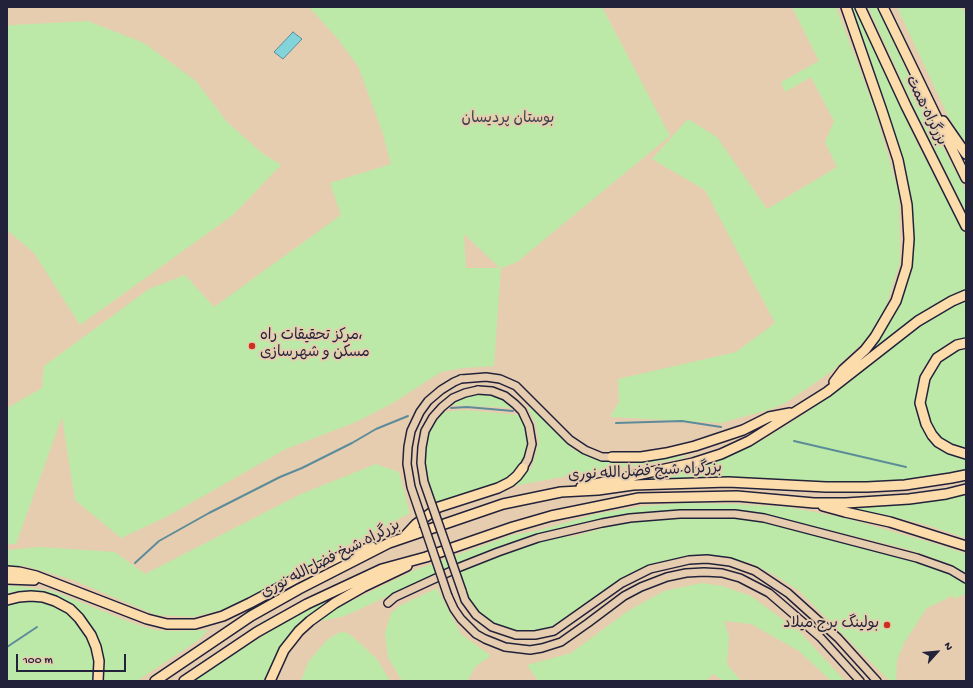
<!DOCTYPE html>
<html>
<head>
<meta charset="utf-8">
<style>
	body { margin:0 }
	#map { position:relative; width:973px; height:688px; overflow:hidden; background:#e7cdaf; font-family:"Gochi Hand",sans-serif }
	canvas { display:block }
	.frame { position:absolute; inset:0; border:8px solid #22223b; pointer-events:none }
	.north { position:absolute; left:917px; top:632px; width:40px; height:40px; -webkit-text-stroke:3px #e7cdaf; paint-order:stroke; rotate:63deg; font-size:11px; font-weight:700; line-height:16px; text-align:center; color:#22223b }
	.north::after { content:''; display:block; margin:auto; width:14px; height:18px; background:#22223b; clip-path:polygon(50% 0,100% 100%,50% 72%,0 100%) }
	.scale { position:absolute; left:16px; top:654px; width:110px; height:18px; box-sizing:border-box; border:2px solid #22223b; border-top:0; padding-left:5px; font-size:12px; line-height:14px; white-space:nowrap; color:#22223b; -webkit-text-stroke:3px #e7cdaf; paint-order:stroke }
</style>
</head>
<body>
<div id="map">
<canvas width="973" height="688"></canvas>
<div class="frame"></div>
<div class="north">N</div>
<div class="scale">100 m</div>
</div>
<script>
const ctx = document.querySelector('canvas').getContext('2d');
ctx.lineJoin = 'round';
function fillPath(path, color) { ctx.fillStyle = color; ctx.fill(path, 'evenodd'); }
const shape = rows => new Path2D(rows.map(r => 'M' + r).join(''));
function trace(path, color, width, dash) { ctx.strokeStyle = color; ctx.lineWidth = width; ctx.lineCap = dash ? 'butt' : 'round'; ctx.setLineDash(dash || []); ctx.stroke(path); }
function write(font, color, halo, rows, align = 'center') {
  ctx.font = font + ' "Gochi Hand","Playpen Sans Arabic",sans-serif'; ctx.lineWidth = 4; ctx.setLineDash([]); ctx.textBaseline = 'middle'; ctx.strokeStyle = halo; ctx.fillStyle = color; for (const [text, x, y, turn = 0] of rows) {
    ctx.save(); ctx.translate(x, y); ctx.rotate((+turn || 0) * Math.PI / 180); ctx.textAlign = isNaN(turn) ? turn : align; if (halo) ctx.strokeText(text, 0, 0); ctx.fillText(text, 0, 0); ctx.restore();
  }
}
fillPath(shape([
	[309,7,602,7,670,136,517,262,501,268,494,366,464,368,441,372,393,403,356,422,286,449,168,516,121,538,75,500,62,417,16,544,7,544,7,408,42,388,44,366,149,289,185,275,214,307,341,215,330,183,391,164,383,134,358,66,337,38],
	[464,234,500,268,466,268],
	[792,7,836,7,874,107,899,194,900,262,886,306,868,338,831,372,784,404,768,410,721,423,610,417,619,402,618,379,736,352,775,323,705,190,652,159,688,119,717,137,767,209,837,167,825,142,834,121,811,77,785,92,781,82,819,61],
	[851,7,855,7,917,143,966,237,966,289,934,305,911,320,845,372,865,353,910,268,913,253,913,216,908,185],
	[868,7,877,7,939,140,966,191,966,212,918,116],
	[897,7,961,7,966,14,966,145,947,114],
	[88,21,144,43,196,81,227,122,262,153,281,165,233,215,80,325,34,253,7,230,7,26,12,25],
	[966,300,966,338,947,344,931,357,923,369,918,382,916,399,916,412,925,433,938,447,946,453,960,458,966,459,966,470,920,479,875,483,828,484,725,478,688,478,654,479,601,485,689,469,711,462,763,440,801,416,829,397,918,326,940,312],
	[966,347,966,450,949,444,941,438,935,431,930,422,926,409,925,398,927,384,937,365,944,358,953,352],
	[476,394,494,396,504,400,514,408,451,405,467,396],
	[531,407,572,449,598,461,632,464,689,455,679,459,578,474,514,486,532,467,539,442,535,421,528,408],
	[465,410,519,415,525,425,527,437,525,456,516,471,505,480,435,503,425,465,425,446,430,431,443,412],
	[376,464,399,472,410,513,226,609,193,617,156,615,73,580,25,566,7,566,7,550,40,547,115,552,145,574,301,494],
	[966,493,966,538,930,526,886,515,842,507,864,508,910,504],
	[682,503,730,504,788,507,845,518,943,546,966,554,966,574,950,564,908,549,774,517,722,511,656,512,623,515,580,523,506,544,431,576,345,616,316,622,341,606,415,570,512,535,536,531,596,514,643,506],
	[668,517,734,517,765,521,914,560,951,573,966,584,966,594,953,599,953,594,950,597,927,608,904,643,897,661,896,681,890,681,798,590,776,576,751,563,723,557,706,555,681,557,653,564,622,578,555,626,548,629,527,632,512,631,502,628,492,623,481,615,474,607,467,594,458,572,497,555,538,541,563,535,571,537,605,528,609,525],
	[702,583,722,586,751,596,800,632,845,681,831,681,799,651,751,624,724,621,729,636,727,664,741,681,724,681,713,674,706,681,538,681,527,665,571,653,628,611,664,591],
	[359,584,314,613,292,632,271,666,265,681,192,681,232,655,289,620],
	[7,586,18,586,53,591,135,624,155,630,172,631,208,630,199,640,137,681,101,681,98,641,89,625,84,618,67,602,60,598,52,595,31,591,7,593],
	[437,588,461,634,491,656,476,666,467,681,402,681,388,658,385,633,391,613,399,606],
	[33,599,53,604,69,613,76,621,86,633,93,649,95,666,94,681,7,681,7,603],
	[345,632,352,636,377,659,390,681,301,681,308,662,326,641,338,633]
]), '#bce9a7');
const water = shape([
	[293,32,302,39,283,59,274,52,293,32]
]);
fillPath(water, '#82d3da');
trace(water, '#5c8c9a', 1);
trace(shape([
	[451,408,467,407,513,411],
	[616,423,682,421,721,427],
	[794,441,906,467],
	[135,563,159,541,209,513,280,477,302,468,352,443,376,429,408,416],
	[7,647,37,627]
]), '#5c8c9a', 2);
const tertiary = shape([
	[461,379,486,377,500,379,516,386,570,440,585,450,602,457,612,457],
	[478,390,492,391,505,396,515,404,522,411,529,426,532,444,528,459,523,468],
	[462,591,465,600,476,615,492,627,516,635,535,635,554,631,622,583,650,569,689,560,707,559,730,562,755,571,788,593,838,638,877,681],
	[448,596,454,609,461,619,476,634,485,639,505,647,530,650,542,648,561,642,588,623,624,596,641,587,667,577,686,573,704,572,722,573,740,578,769,593,820,637,860,681],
	[388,603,395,597,460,567,498,552,538,538,602,523,630,518,680,514,735,514,764,518,917,558,951,570,966,579]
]);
const trunk = shape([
	[860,7,906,106,966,226],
	[883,7,966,178],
	[943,121,966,154],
	[966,343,957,345,937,358,925,378,920,403,926,424,932,435,938,442,950,449,966,454],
	[834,382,843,370,865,350,875,337,896,301,907,266,909,239,907,205,898,160,882,111,846,7],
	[612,457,641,457,666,453,695,446,743,430,769,417,790,413],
	[581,487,693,463,721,454,749,441,827,392,918,321,952,301,966,295],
	[823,506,845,512,890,522,966,546],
	[404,537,416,524,439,507,498,488,510,482,517,476,523,468],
	[7,571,19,572,36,576,147,619,167,624,195,624,223,616,250,603,295,579,343,555,372,547],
	[7,579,34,580],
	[7,600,19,597,31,596,43,597,55,601,70,609,79,618,91,635,96,647,99,661,98,681],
	[155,681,251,616,299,589,389,543,503,504,561,492,598,490,633,485,728,482,826,487,867,487,905,485,951,478,966,475],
	[184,681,257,632,307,604,382,569,426,557,513,527,551,516,639,498,737,496,814,503,846,503,909,499,946,494,966,489],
	[270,681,284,650,299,631,310,621,335,603,363,587,407,566]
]);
trace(tertiary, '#22223b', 10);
trace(trunk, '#22223b', 12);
trace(tertiary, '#e7cdaf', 7);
trace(trunk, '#fddcac', 9);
const tertiaryBridge = shape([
	[462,591,424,482,421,463,422,447,425,431,433,417,442,407,453,398,465,393,478,390],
	[448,596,411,487,407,464,408,447,411,431,420,412,428,401,441,390,454,382,461,379]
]);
trace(tertiaryBridge, '#22223b', 10, []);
trace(tertiaryBridge, '#e7cdaf', 7);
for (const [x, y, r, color] of [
	[252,346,4,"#c8321e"],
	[887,625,4,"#c8321e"]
]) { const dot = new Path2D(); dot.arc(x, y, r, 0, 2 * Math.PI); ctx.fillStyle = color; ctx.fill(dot); trace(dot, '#e7cdaf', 1.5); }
write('15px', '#22223b', '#e7cdaf', [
	["بزرگراه همت",925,111,64],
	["بزرگراه شیخ فضل‌الله نوری",645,473,-3],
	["بزرگراه شیخ فضل‌الله نوری",331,560,-27]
]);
write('15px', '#39404b', '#e7cdaf', [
	["بوستان پردیسان",508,120]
]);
write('15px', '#22223b', '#e7cdaf', [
	["مرکز تحقیقات راه،",260,337],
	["مسکن و شهرسازی",260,354],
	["بولینگ برج ميلاد",879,625,"right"]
], 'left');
</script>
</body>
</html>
